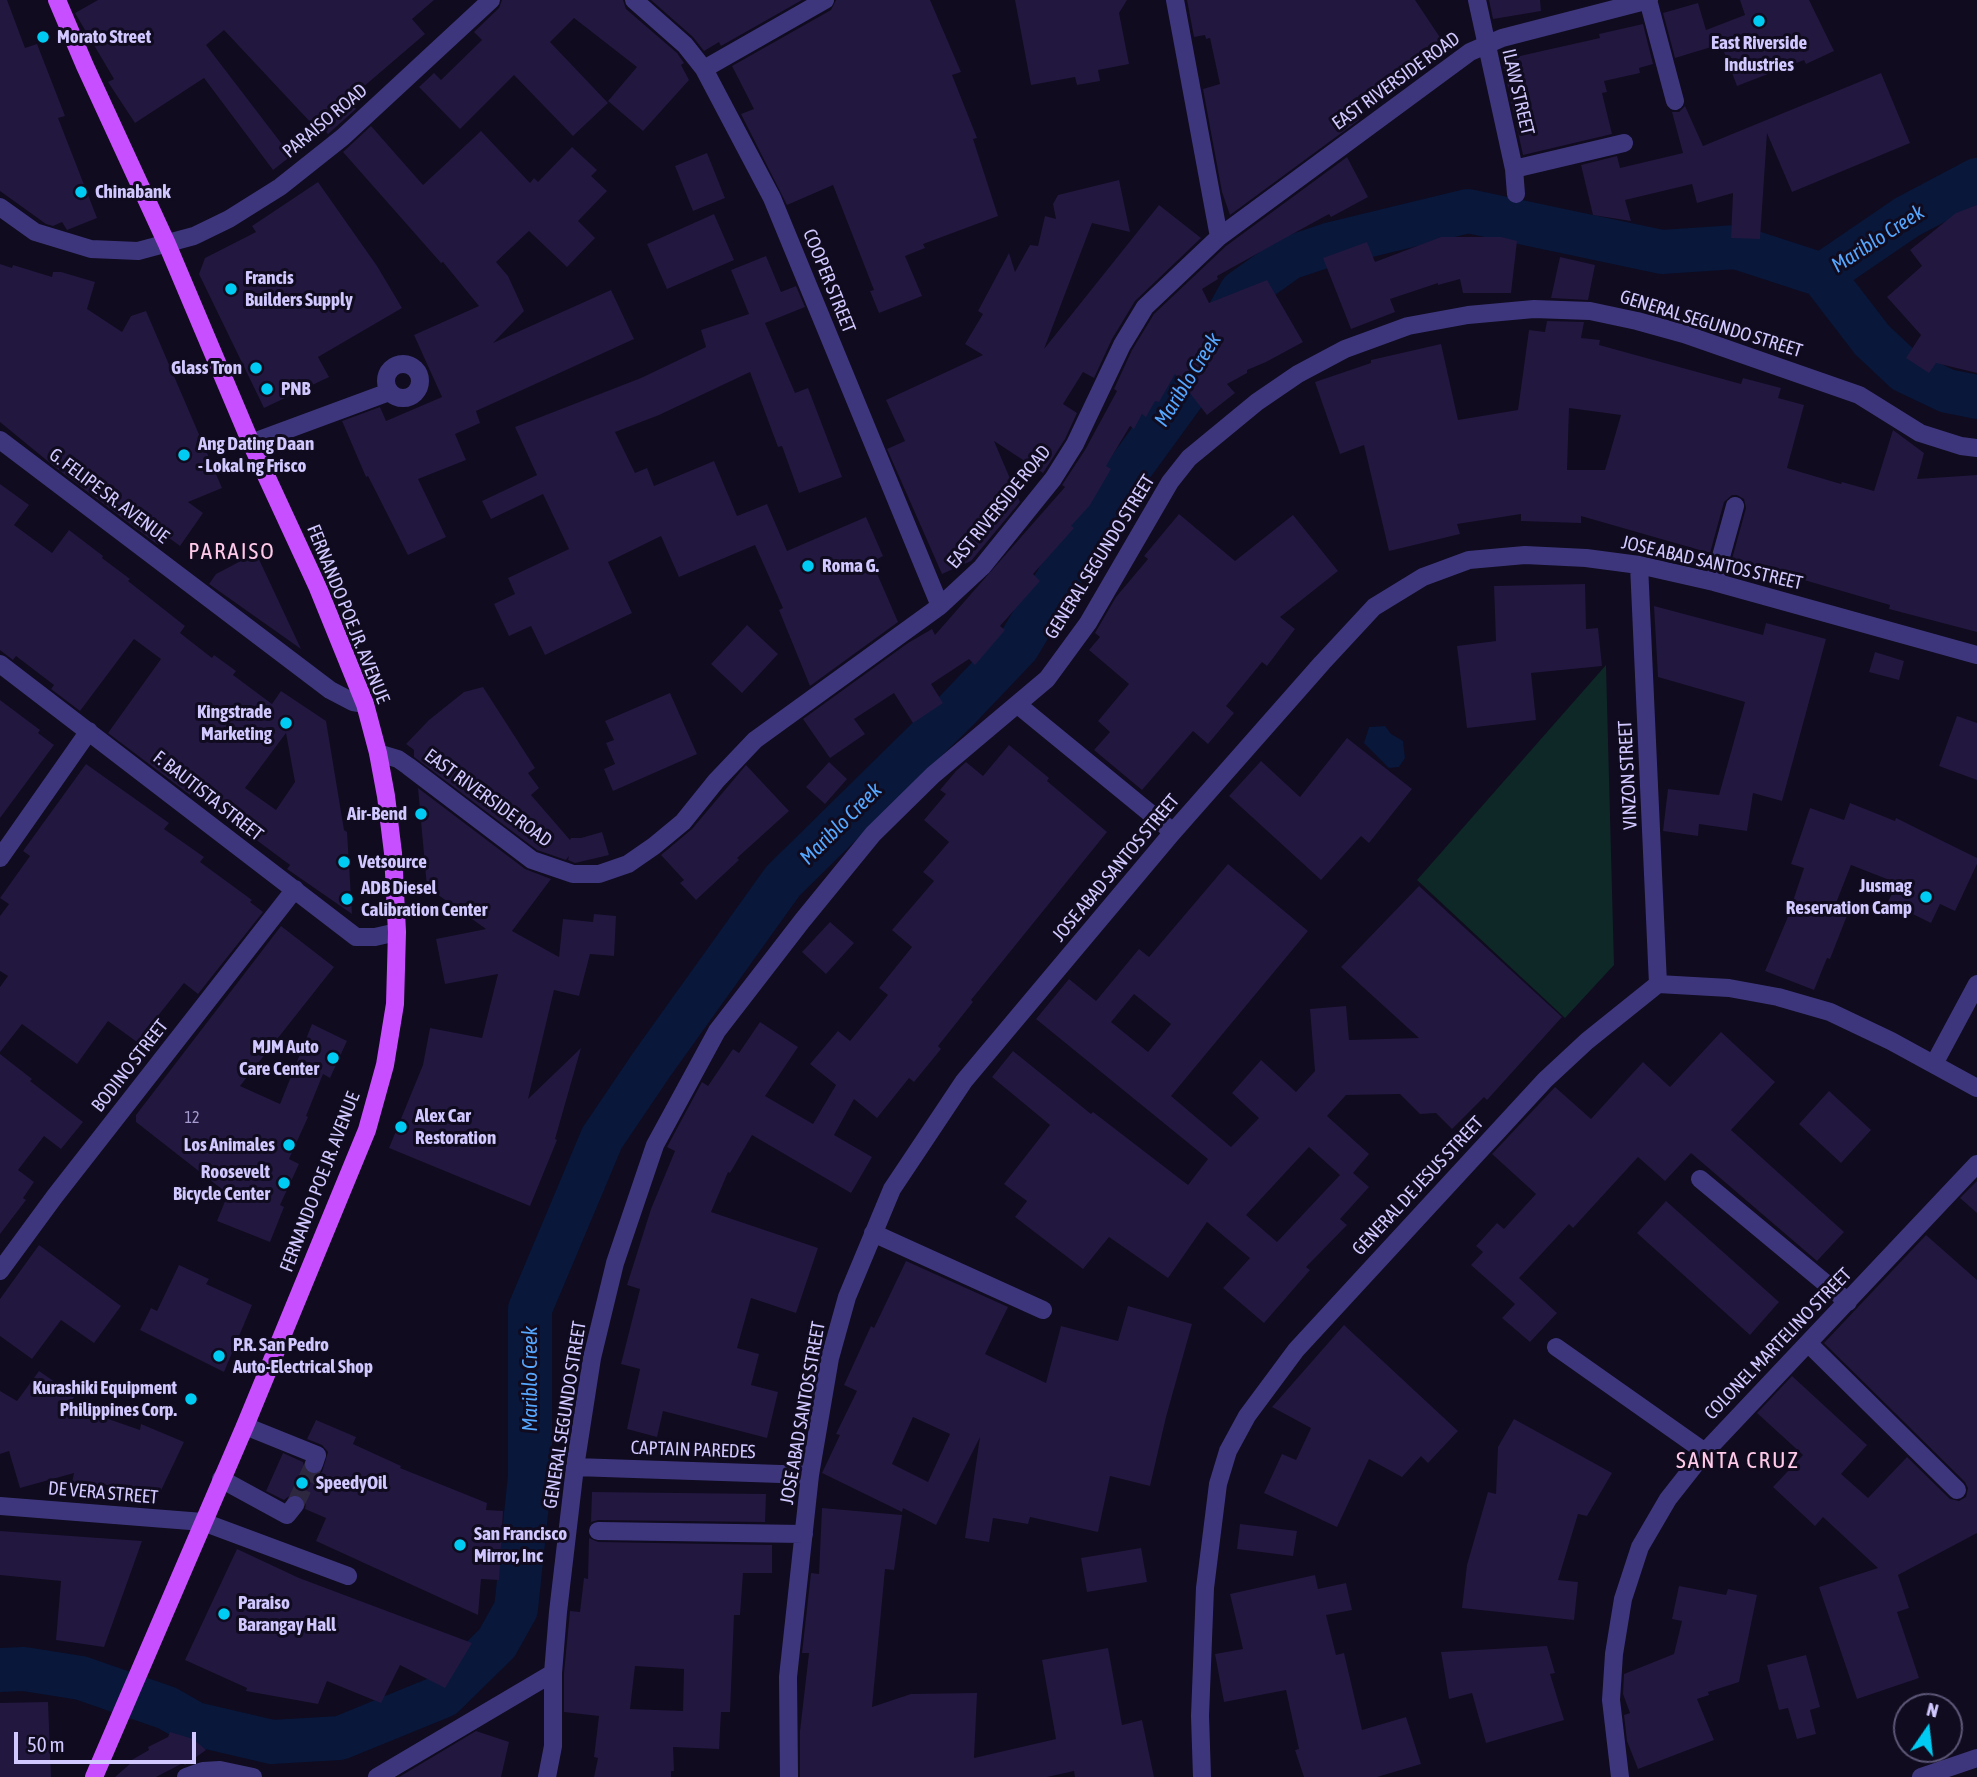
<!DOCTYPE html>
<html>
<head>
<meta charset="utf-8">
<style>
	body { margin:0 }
	#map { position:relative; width:1977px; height:1777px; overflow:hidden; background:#100b1e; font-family:"Asap Condensed",sans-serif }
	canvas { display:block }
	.north { position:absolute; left:1893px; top:1693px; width:70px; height:70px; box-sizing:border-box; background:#100b1e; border:2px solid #5d5778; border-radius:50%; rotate:14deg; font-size:19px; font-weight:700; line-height:28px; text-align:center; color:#d1c8ff }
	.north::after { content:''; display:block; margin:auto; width:24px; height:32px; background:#00ccf3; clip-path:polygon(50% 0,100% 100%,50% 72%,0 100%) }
	.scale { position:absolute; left:14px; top:1732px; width:182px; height:32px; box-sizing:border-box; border:4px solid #d1c8ff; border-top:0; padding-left:9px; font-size:21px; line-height:24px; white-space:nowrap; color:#d1c8ff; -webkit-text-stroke:5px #100b1e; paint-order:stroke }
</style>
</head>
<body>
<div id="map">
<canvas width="1977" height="1777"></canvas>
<div class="north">N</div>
<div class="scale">50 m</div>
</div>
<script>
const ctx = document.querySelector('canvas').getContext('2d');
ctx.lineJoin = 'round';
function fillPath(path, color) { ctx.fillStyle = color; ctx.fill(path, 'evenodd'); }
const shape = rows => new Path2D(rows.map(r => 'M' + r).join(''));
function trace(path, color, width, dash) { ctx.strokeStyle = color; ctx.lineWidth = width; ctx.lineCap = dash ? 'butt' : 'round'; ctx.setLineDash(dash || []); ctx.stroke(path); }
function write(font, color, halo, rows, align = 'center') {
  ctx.font = font + ' "Asap Condensed",sans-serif'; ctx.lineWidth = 6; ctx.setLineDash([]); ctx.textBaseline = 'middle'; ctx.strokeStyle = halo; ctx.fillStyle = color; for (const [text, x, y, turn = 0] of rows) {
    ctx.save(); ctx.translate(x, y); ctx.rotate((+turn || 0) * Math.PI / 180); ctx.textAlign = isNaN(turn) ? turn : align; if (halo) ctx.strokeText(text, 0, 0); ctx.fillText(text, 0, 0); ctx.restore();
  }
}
fillPath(shape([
	[1606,665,1614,965,1565,1018,1417,880]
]), '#0e2727');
fillPath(shape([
	[1385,726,1391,734,1403,741,1405,758,1399,767,1389,768,1364,743,1369,727]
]), '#08173a');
trace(shape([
	[1822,275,1872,340,1905,371,1947,391,1977,397],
	[1822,275,1907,217,1977,180],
	[0,1670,24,1669,81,1678,167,1708,195,1724,272,1742,340,1738,443,1696,497,1643,516,1609,530,1476,530,1309,602,1138,652,1064,783,881,959,708,1018,646,1098,512,1186,391,1241,292,1289,258,1328,245,1468,211,1662,252,1736,247,1822,275]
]), '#08173a', 44);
fillPath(shape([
	[0,0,7,0,25,48,37,44,65,116,58,118,97,218,67,230,62,222,53,226,46,224,0,191],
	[98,0,434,0,412,19,425,34,348,100,356,109,328,134,317,122,313,125,224,30,206,45,291,156,273,170,204,78,135,123,108,82,114,79,75,13],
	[502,0,623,0,626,9,677,53,684,63,681,65,689,80,643,131,608,101,637,67,574,18,550,42,608,103,573,136,514,75,460,129,419,87,434,73,441,80,482,40,474,32,499,8],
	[651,0,802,0,721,46,719,42,704,51,693,37],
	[836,0,930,0,961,72,952,75,977,138,973,139,998,216,923,244,925,248,905,256,922,296,879,313,870,291,874,290,833,185,787,205,741,114,754,109,732,66,831,10],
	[1015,0,1127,0,1119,13,1129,64,1098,70,1100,81,1077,85,1075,77,1031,85],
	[1187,0,1415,0,1447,48,1393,86,1390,81,1351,108,1359,120,1230,215,1222,192,1203,89,1220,84,1210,38,1206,39,1205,35,1194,37],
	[1489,0,1540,0,1541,11,1493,19],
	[1740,0,1809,0,1834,51,1806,64,1804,60,1737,86,1721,44,1675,58,1663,13,1698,3,1706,30,1745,15],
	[1643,24,1653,64,1639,68,1640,73,1604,81,1607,92,1602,93,1612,134,1523,155,1502,60,1600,38,1599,34],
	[1881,73,1910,143,1792,192,1767,133,1760,239,1731,238,1733,193,1697,203,1692,184,1625,200,1631,221,1593,215,1581,165,1617,156,1620,168,1683,153,1672,112,1679,112,1685,106,1703,146],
	[371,126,423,185,481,131,530,183,534,178,538,182,572,147,597,170,591,176,607,191,578,221,595,238,567,267,529,231,496,262,508,276,524,311,493,343,611,290,634,339,476,411,480,423,455,434,466,460,418,479,446,537,408,555,368,476,366,477,342,421,380,407,386,421,442,397,414,335,479,306,443,262,441,263,343,152],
	[707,153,725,198,693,211,675,166],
	[1347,157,1368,197,1331,217,1329,214,1296,232,1217,276,1218,279,1202,289,1209,303,1267,280,1303,342,1266,362,1247,370,1247,373,1227,384,1235,393,1207,415,1175,374,1159,402,1155,401,1146,417,1142,414,1134,429,1130,426,1106,466,1111,469,1090,505,1071,526,1074,528,1033,574,1040,581,1000,626,1005,630,975,665,969,659,931,684,943,703,913,723,894,693,854,719,865,734,830,758,803,719,908,643,932,629,935,635,1065,487,1062,485,1085,450,1117,391,1114,389,1132,350,1154,314,1226,246],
	[1119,180,1130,232,1092,223,1044,349,1159,205,1201,238,1135,301,1112,339,1094,378,1083,372,1063,404,1077,413,1065,439,1043,473,994,441,1020,502,971,561,942,574,887,449,905,441,886,400,983,355,965,344,983,314,978,311,1009,253,1015,272,1030,245,1038,246,1045,216,1056,219,1053,204,1058,195],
	[318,182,377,266,402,308,318,357,329,377,264,408,199,274,205,258,256,232,252,226],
	[1977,205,1977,373,1936,363,1929,373,1906,358,1921,335,1887,297,1922,266,1910,250,1956,213],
	[714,214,734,260,667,289,647,244],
	[1441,237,1501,237,1517,241,1511,293,1463,293,1460,279,1438,285,1438,283,1390,299,1395,312,1351,329,1323,258,1367,242,1375,262],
	[766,256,781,292,796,286,805,307,765,323,795,393,808,388,842,477,799,493,782,446,778,447,750,372,659,415,615,432,635,473,647,468,654,486,714,461,737,516,767,504,787,551,866,517,883,556,872,562,898,622,810,686,779,610,783,608,755,545,679,577,661,536,608,562,632,613,545,655,531,626,509,636,494,604,515,594,508,578,569,549,543,494,491,519,482,501,537,475,515,427,641,378,706,347,701,330,749,314,731,270],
	[1560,257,1595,265,1588,300,1551,298],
	[0,264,12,268,13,265,52,277,53,272,61,272,95,282,87,309,122,332,131,316,146,311,222,488,188,502,203,513,180,546,165,535,158,545,56,468,0,422],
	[1547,321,1584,322,1581,338,1600,340,1599,345,1741,384,1743,378,1781,388,1778,398,1804,405,1787,468,1841,484,1842,482,1874,491,1893,430,1924,453,1917,479,1977,475,1977,632,1889,609,1890,605,1732,559,1746,508,1744,499,1737,495,1732,495,1724,502,1710,553,1581,516,1581,523,1521,521,1521,514,1457,524,1460,534,1389,551,1364,445,1340,454,1315,382,1371,363,1371,360,1441,344,1458,420,1518,410,1529,330,1545,332],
	[1569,408,1621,415,1605,470,1567,470],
	[0,484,29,505,14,525,52,553,69,530,103,556,102,558,130,579,128,581,185,626,180,633,212,658,214,655,236,671,233,675,272,704,281,691,326,721,344,830,347,832,352,914,287,869,290,865,192,792,190,795,108,733,161,659,134,639,80,711,51,689,54,685,16,656,13,660,0,650],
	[286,733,295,782,276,810,245,788],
	[1179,514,1235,561,1293,515,1338,571,1280,617,1295,629,1267,666,1262,662,1226,706,1234,713,1208,744,1193,731,1142,790,1094,750,1110,732,1098,721,1129,684,1089,650,1100,637,1095,633,1116,597,1148,559,1144,556],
	[256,553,301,649,209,584,216,574],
	[1585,584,1586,629,1598,628,1602,666,1531,673,1536,720,1467,728,1457,646,1496,641,1494,586],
	[1654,606,1763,635,1766,623,1826,639,1782,801,1753,793,1747,831,1699,824,1698,836,1663,831,1668,789,1719,795,1745,702,1658,677],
	[747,625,778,654,742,693,711,664],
	[1875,652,1904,661,1899,680,1869,672],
	[483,687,535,768,528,773,539,788,531,795,570,840,571,838,581,838,602,832,609,855,575,863,568,860,569,856,566,860,537,850,414,757,414,750,406,744,429,720,464,692],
	[670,693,697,754,613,791,604,769,615,764,606,743,614,740,605,721],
	[0,700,40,730,38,733,54,745,0,818],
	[1957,716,1977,723,1977,780,1939,766],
	[1347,738,1412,789,1369,843,1361,836,1321,880,1229,796,1261,761,1300,797],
	[1009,745,1049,778,1047,781,1107,832,971,1000,973,1002,938,1046,941,1049,914,1082,909,1078,877,1118,854,1099,834,1135,872,1157,851,1193,752,1135,730,1173,728,1172,711,1212,818,1248,796,1313,751,1298,737,1348,759,1354,751,1385,778,1392,767,1438,663,1411,657,1437,627,1429,640,1369,621,1364,640,1289,627,1285,651,1209,675,1151,667,1147,702,1082,708,1086,733,1049,739,1053,760,1022,798,1047,765,1096,813,1124,836,1085,810,1064,838,1031,850,1041,888,995,879,988,912,947,892,930,934,881,923,872,949,842,924,820,946,794,940,790,956,771,966,762,983,776],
	[829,762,847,779,825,804,806,787],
	[86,764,169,823,164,829,204,857,200,862,252,900,250,902,263,912,198,994,184,983,137,1042,108,1021,77,1064,22,1024,0,1052,0,987,8,976,0,971,0,916,9,904,0,898,30,856,23,851],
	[746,765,789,811,737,858,739,860,696,900,680,883,684,880,661,855,692,829],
	[418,788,525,869,551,879,512,931,559,957,563,919,593,922,594,914,616,916,614,956,590,954,579,996,554,990,528,1099,581,1048,555,1139,557,1140,530,1206,389,1148,423,1065,430,1028,482,1038,498,974,445,984,436,939,486,929,427,887],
	[1850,803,1895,821,1896,818,1977,858,1977,864,1955,911,1940,904,1931,923,1888,902,1897,883,1851,865,1834,908,1848,913,1830,959,1827,958,1814,990,1765,971,1787,919,1804,868,1791,864,1810,808,1844,820],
	[1228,864,1308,931,1171,1096,1231,1147,1259,1118,1232,1093,1261,1060,1296,1092,1315,1071,1310,1009,1346,1006,1349,1040,1419,1038,1341,967,1419,886,1562,1017,1487,1100,1484,1097,1452,1129,1436,1113,1420,1114,1400,1094,1346,1095,1327,1116,1369,1154,1353,1173,1369,1187,1340,1219,1347,1225,1306,1267,1310,1270,1264,1323,1223,1288,1250,1258,1207,1222,1168,1278,1109,1237,1083,1269,1015,1217,1027,1201,1004,1184,1050,1125,992,1077,1013,1051,1091,1114,1093,1112,1188,1185,1208,1159,1036,1019,1069,979,1096,1001,1139,949,1149,957],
	[1134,994,1171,1024,1148,1052,1111,1022],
	[1309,1147,1340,1175,1277,1242,1246,1215],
	[830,922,854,943,826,974,802,952],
	[281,926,334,967,240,1086,280,1104,312,1024,347,1041,330,1078,323,1074,306,1116,308,1117,289,1159,299,1164,280,1205,284,1207,270,1242,217,1221,228,1194,136,1122,136,1115],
	[1721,1032,1775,1082,1731,1130,1844,1232,1817,1261,1691,1153,1665,1181,1638,1157,1573,1228,1569,1224,1519,1278,1557,1313,1530,1342,1502,1318,1515,1304,1471,1265,1483,1252,1476,1246,1497,1223,1504,1229,1536,1194,1492,1154,1555,1087,1591,1119,1643,1062,1670,1087],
	[0,1054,32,1079,30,1081,83,1122,61,1149,44,1136,18,1170,34,1182,23,1198,26,1200,0,1234],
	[1829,1091,1871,1130,1841,1163,1799,1124],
	[1977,1181,1977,1213,1960,1198],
	[1666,1201,1779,1302,1750,1335,1637,1233],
	[1926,1235,1977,1280,1977,1533,1898,1575,1909,1608,1897,1612,1919,1678,1857,1699,1819,1587,1878,1568,1823,1517,1815,1526,1773,1487,1803,1455,1757,1413,1792,1376,1867,1445,1841,1474,1868,1498,1907,1457,1950,1499,1959,1501,1966,1497,1968,1488,1965,1482,1824,1343],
	[39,1245,121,1306,94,1343,61,1320,32,1359,0,1336,0,1299],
	[906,1261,1008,1307,985,1354,1046,1383,1061,1326,1118,1341,1128,1306,1192,1324,1166,1417,1150,1486,1110,1476,1098,1532,1030,1517,1028,1524,993,1518,989,1542,965,1538,980,1437,936,1525,903,1508,902,1512,822,1473,840,1435,836,1434,857,1391,844,1385,871,1326,874,1328],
	[913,1417,950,1434,928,1482,892,1464],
	[179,1265,209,1279,206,1284,252,1305,224,1372,140,1330,151,1308,157,1311],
	[1344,1325,1458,1431,1428,1463,1421,1456,1402,1477,1369,1459,1337,1527,1264,1493,1282,1454,1296,1460,1311,1428,1272,1407],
	[39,1371,75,1396,68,1405,140,1430,141,1424,184,1442,155,1503,104,1484,101,1498,70,1492,74,1473,20,1488,9,1451,0,1454,0,1391,17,1401],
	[1514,1419,1612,1473,1587,1516,1578,1514,1558,1580,1578,1582,1574,1620,1462,1608,1467,1565,1488,1492,1496,1494,1498,1447],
	[316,1420,356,1437,353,1444,401,1466,400,1468,487,1503,486,1510,503,1511,499,1580,481,1579,478,1615,316,1541,326,1518,305,1509,306,1502,302,1496,292,1494,284,1500,266,1491,283,1453,303,1462,305,1471,310,1474,316,1475,322,1472,328,1452,322,1445,307,1439],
	[592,1492,766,1494,765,1522,598,1520,591,1522],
	[822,1508,902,1515,894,1570,885,1569,872,1707,911,1694,977,1693,974,1758,1056,1739,1042,1660,1108,1648,1122,1725,1142,1720,1154,1777,1075,1777,1074,1771,1047,1777,800,1777,800,1731,809,1653,802,1653,811,1573,819,1574],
	[1240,1524,1297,1531,1293,1556,1237,1549],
	[0,1531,142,1541,104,1647,56,1640,61,1581,0,1575],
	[589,1538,598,1542,772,1545,772,1573,743,1573,740,1615,734,1615,730,1712,721,1712,719,1749,673,1747,674,1771,671,1771,671,1777,594,1777,598,1758,594,1757,599,1716,564,1712,564,1673,570,1611,580,1612,584,1578,588,1579],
	[635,1666,684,1669,683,1711,630,1709],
	[1141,1548,1147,1582,1087,1592,1081,1558],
	[237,1549,299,1578,472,1643,445,1688,400,1665,381,1703,327,1681,318,1704,246,1691,247,1688,185,1660],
	[1315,1575,1318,1589,1346,1583,1352,1610,1326,1615,1336,1655,1344,1653,1362,1730,1406,1717,1421,1764,1377,1777,1304,1777,1295,1750,1299,1749,1286,1690,1224,1702,1215,1654,1243,1649,1230,1594],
	[1679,1586,1726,1595,1728,1589,1757,1595,1739,1682,1708,1692,1709,1695,1697,1699,1714,1740,1638,1769,1627,1741,1624,1715,1630,1713,1623,1694,1624,1674,1674,1654,1682,1621,1672,1619],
	[1547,1646,1555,1673,1550,1674,1564,1720,1486,1743,1472,1693,1449,1699,1441,1652],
	[1806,1655,1820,1707,1810,1710,1816,1734,1797,1739,1788,1708,1779,1710,1767,1665],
	[48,1702,51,1777,0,1777,0,1703],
	[476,1731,509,1742,501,1777,399,1777],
	[170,1732,193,1739,206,1750,185,1765,183,1763,156,1777,115,1777,131,1763,130,1761,149,1750,148,1747,168,1737]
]), '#22173f');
trace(shape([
	[295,1505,314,1464]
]), '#2d2740', 18, [18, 9]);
trace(shape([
	[634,0,685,45,704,69,772,198,940,606],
	[1175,0,1219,237],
	[1477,0,1514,169,1516,194],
	[1648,0,1675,101],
	[704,69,825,0],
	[1514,169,1624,143],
	[0,207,35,232,91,249,138,251,194,236,229,219,280,187,343,137,491,0],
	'386 381a17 17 0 1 1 34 0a17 17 0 1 1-34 0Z',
	[0,440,330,690,353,702,365,704],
	[251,443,389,392],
	[1639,565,1658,984],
	[1714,582,1735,506],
	[0,664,356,937,375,937,397,932],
	[1018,705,1173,832],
	[378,753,398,759,408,766,532,860,573,874,599,874,628,864,654,846,683,822,716,781,755,740,940,606,982,567,1053,479,1075,444,1122,345,1145,307,1219,237,1470,52,1502,38,1649,0],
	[0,858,89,731],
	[1934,1064,1977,984],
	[1700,1179,1848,1302],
	[873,1233,1043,1310],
	[0,1271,55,1196,295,889],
	[1809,1344,1957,1490],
	[1556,1347,1705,1452],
	[245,1426,317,1455,314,1464],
	[575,1467,810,1475],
	[221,1479,287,1515,295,1505],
	[0,1506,203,1522,348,1576],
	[598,1531,804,1534],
	[186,1777,203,1771,220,1770,253,1777],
	[377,1777,553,1673],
	[547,1777,553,1746,553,1673,558,1612,575,1467,592,1358,615,1263,655,1145,717,1031,802,921,873,834,933,775,1047,679,1088,623,1170,482,1189,458,1257,402,1298,374,1345,349,1408,326,1468,315,1534,309,1590,311,1637,321,1684,334,1859,395,1920,433,1961,446,1977,448],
	[789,1777,788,1677,810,1475,830,1358,847,1297,892,1189,964,1081,1173,832,1322,663,1374,607,1423,577,1469,560,1525,555,1586,558,1639,565,1714,582,1977,655],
	[1202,1777,1200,1716,1205,1588,1218,1484,1228,1451,1247,1416,1296,1350,1545,1080,1587,1041,1658,984,1729,988,1778,997,1830,1012,1891,1041,1977,1088],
	[1620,1777,1611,1700,1614,1654,1623,1599,1640,1547,1668,1499,1705,1452,1977,1164],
	[1921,1777,1977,1758]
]), '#3d367d', 18);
trace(shape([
	[57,0,85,66,167,244,251,443,318,588,365,704,378,753,386,796,393,853,397,932,395,1004,385,1065,367,1130,245,1426,94,1777]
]), '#c84fff', 18);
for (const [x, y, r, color] of [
	[1759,21,7,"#00ccf3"],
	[43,37,7,"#00ccf3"],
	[81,192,7,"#00ccf3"],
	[231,289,7,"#00ccf3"],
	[256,368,7,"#00ccf3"],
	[267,389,7,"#00ccf3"],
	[184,455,7,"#00ccf3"],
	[808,566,7,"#00ccf3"],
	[286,723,7,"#00ccf3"],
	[421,814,7,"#00ccf3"],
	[344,862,7,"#00ccf3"],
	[1926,897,7,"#00ccf3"],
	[347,899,7,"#00ccf3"],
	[333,1058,7,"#00ccf3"],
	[401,1127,7,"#00ccf3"],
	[289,1145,7,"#00ccf3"],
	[284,1183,7,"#00ccf3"],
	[219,1356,7,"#00ccf3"],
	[191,1399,7,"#00ccf3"],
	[302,1483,7,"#00ccf3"],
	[460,1545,7,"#00ccf3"],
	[224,1614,7,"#00ccf3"]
]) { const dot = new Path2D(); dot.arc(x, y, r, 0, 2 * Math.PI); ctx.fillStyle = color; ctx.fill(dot); trace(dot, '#100b1e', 2.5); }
write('16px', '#a59ccf', null, [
	["12",192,1118]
]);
write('bold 19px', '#d1c8ff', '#100b1e', [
	["Morato Street",57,37],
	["East Riverside",1759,43,"center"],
	["Industries",1759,65,"center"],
	["Chinabank",95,192],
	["Francis",245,278],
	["Builders Supply",245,300],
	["Glass Tron",242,368,"right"],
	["PNB",281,389],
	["Ang Dating Daan",198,444],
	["- Lokal ng Frisco",198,466],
	["Roma G.",822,566],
	["Kingstrade",272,712,"right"],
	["Marketing",272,734,"right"],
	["Air-Bend",407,814,"right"],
	["Vetsource",358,862],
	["Jusmag",1912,886,"right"],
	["Reservation Camp",1912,908,"right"],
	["ADB Diesel",361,888],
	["Calibration Center",361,910],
	["MJM Auto",319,1047,"right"],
	["Care Center",319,1069,"right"],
	["Alex Car",415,1116],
	["Restoration",415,1138],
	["Los Animales",275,1145,"right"],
	["Roosevelt",270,1172,"right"],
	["Bicycle Center",270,1194,"right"],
	["P.R. San Pedro",233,1345],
	["Auto-Electrical Shop",233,1367],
	["Kurashiki Equipment",177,1388,"right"],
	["Philippines Corp.",177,1410,"right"],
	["SpeedyOil",316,1483],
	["San Francisco",474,1534],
	["Mirror, Inc",474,1556],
	["Paraiso",238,1603],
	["Barangay Hall",238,1625]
], 'left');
write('19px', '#d1c8ff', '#100b1e', [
	["EAST RIVERSIDE ROAD",1396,81,-36],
	["ILAW STREET",1518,92,77],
	["PARAISO ROAD",325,121,-40],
	["COOPER STREET",829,281,68],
	["GENERAL SEGUNDO STREET",1711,324,17],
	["G. FELIPE SR. AVENUE",109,496,37],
	["EAST RIVERSIDE ROAD",999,507,-51],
	["GENERAL SEGUNDO STREET",1100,557,-58],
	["JOSE ABAD SANTOS STREET",1712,563,13],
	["FERNANDO POE JR. AVENUE",348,614,68],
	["VINZON STREET",1628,775,-93],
	["F. BAUTISTA STREET",208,796,38],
	["EAST RIVERSIDE ROAD",488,798,36],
	["JOSE ABAD SANTOS STREET",1116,868,-50],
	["BODINO STREET",130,1066,-52],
	["FERNANDO POE JR. AVENUE",320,1182,-69],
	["GENERAL DE JESUS STREET",1418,1186,-47],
	["COLONEL MARTELINO STREET",1778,1344,-46],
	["JOSE ABAD SANTOS STREET",803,1413,-80],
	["GENERAL SEGUNDO STREET",565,1415,-81],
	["CAPTAIN PAREDES",693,1450,2],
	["DE VERA STREET",103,1493,5]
]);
write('italic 21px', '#56a7ff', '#100b1e', [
	["Mariblo Creek",1878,239,-33],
	["Mariblo Creek",1188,380,-58],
	["Mariblo Creek",841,824,-45],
	["Mariblo Creek",530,1379,-90]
]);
ctx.letterSpacing = '2px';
write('23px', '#ffcae9', '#100b1e', [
	["PARAISO",232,552],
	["SANTA CRUZ",1738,1461]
]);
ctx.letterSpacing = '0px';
</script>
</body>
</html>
